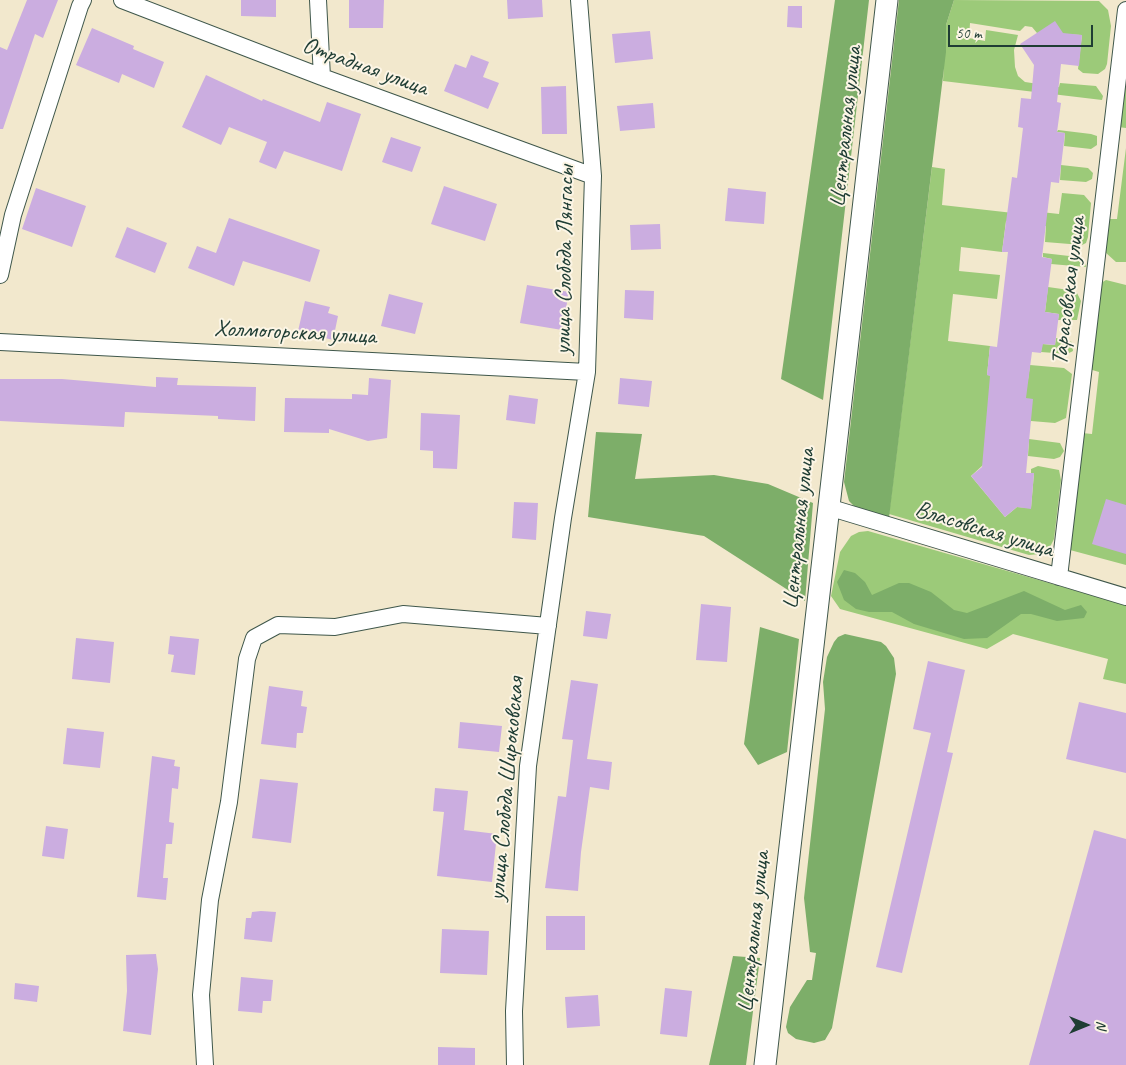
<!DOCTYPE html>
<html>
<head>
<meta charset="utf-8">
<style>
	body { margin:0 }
	#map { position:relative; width:1126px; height:1065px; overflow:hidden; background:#f2e8cd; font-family:Caveat,sans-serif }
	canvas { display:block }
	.north { position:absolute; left:1061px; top:1000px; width:50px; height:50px; -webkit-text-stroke:4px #fcf5e5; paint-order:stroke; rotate:90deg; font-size:14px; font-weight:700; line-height:20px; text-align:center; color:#1f3d34 }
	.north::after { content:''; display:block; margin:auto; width:18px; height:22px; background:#1f3d34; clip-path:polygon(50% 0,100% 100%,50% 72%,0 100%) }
	.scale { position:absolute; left:948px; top:25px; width:145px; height:22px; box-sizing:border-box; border:2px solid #1f3d34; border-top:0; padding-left:6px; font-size:15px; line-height:18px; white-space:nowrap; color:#1f3d34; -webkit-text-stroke:4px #fcf5e5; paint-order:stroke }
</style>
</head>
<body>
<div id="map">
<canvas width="1126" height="1065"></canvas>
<div class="north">N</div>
<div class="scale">50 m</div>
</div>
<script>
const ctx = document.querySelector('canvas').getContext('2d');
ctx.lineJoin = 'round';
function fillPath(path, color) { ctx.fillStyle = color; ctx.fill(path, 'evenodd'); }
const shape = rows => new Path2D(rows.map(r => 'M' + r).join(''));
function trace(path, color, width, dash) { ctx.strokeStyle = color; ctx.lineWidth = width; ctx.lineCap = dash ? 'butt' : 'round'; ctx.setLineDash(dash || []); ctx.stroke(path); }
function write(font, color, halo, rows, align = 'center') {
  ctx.font = font + ' Caveat,sans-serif'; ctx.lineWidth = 4; ctx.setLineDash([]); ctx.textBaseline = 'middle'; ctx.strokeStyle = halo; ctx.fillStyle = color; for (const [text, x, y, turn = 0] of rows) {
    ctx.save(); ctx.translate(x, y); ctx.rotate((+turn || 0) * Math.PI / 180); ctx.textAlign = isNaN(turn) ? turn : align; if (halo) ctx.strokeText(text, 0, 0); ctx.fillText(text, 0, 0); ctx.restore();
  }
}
fillPath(shape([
	[954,0,1099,1,1108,10,1111,26,1107,64,1105,69,1098,74,1083,73,1078,69,1082,35,1037,33,1032,27,1025,26,1020,31,970,23,969,38,985,41,986,30,1018,35,1014,50,1015,67,1018,76,1025,82,1059,87,1060,83,1096,86,1103,96,1102,100,943,81,946,25],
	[1126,53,1126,128,1118,127],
	[1058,130,1091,134,1097,136,1097,145,1091,149,1064,146,1065,133,1057,132],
	[1126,148,1126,262,1116,262,1105,252,1107,219,1117,219],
	[1061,165,1088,168,1093,173,1092,179,1086,182,1060,180],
	[932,167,945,169,942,205,1031,215,1032,211,1059,214,1062,193,1084,195,1091,203,1088,237,1086,243,1082,245,1045,242,1046,226,1006,221,1002,252,961,247,959,271,1000,275,997,299,953,294,948,341,990,346,987,375,1028,380,1030,365,1064,368,1072,374,1066,418,1055,423,1031,421,971,476,1005,517,1017,507,1031,508,1034,473,1031,473,1031,469,1038,466,1059,470,1061,480,1054,539,1050,547,1040,554,1029,555,889,514],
	[1043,253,1078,257,1085,262,1086,267,1051,264,1052,259,1043,257],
	[1106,280,1126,285,1126,565,1070,550,1082,433,1092,434,1099,372,1089,369,1101,283],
	[1048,287,1076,291,1081,301,1077,320,1058,320,1059,314,1045,312],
	[1056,338,1072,342,1073,351,1067,354,1041,352,1042,344,1055,345],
	[1029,439,1060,443,1064,451,1060,457,1054,459,1028,456],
	[868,531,1126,605,1126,684,1103,679,1108,659,1013,634,987,649,840,609,831,596,840,552,851,536,859,532]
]), '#9cca79');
fillPath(shape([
	[835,0,869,0,823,400,781,379],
	[899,0,954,0,946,25,946,52,889,518,855,507,849,501,844,482],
	[596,432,642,434,635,479,714,475,768,484,813,503,805,601,704,536,588,517],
	[844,570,855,573,865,582,872,595,899,583,909,583,931,592,954,610,967,613,1024,591,1065,610,1081,605,1087,612,1084,618,1057,621,1031,614,1021,614,987,638,964,639,914,624,892,612,869,612,856,609,844,600,837,582],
	[760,627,799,639,787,752,758,765,744,744],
	[845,634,881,642,886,646,894,658,896,674,832,1028,825,1040,814,1043,796,1039,788,1033,786,1027,790,1007,807,980,812,980,816,953,810,952,804,898,825,709,823,682,827,657,834,642,838,637],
	[733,956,760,958,746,1065,709,1065]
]), '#7dae69');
fillPath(shape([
	[27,0,58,0,43,38,35,34,3,129,0,129,0,47,7,50],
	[241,0,276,0,276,17,241,16],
	[349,0,384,0,383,28,349,28],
	[507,0,542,0,543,17,508,19],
	[788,6,802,6,802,28,787,27],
	[1055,21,1063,33,1082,35,1079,66,1061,64,1057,102,1061,103,1057,132,1065,133,1059,183,1051,182,1042,257,1052,259,1045,312,1059,314,1055,345,1043,344,1041,353,1032,352,1026,398,1033,399,1026,473,1034,473,1031,509,1017,507,1005,517,971,476,982,467,990,376,987,375,990,346,997,347,1008,252,1002,252,1012,177,1017,178,1023,128,1018,127,1021,98,1031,99,1034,65,1020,44],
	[92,28,134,46,133,49,164,62,154,88,122,74,119,83,76,65],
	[650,31,653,59,615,63,612,34],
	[471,55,489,62,483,77,499,83,488,109,444,91,455,64,466,68],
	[206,75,262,101,263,99,320,122,327,102,361,114,342,171,284,151,276,169,259,162,267,142,229,127,221,145,182,127],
	[566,86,567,134,542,134,541,87],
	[653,103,655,128,620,131,617,106],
	[391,137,421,147,412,172,382,162],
	[444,186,497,204,485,241,431,224],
	[36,188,86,206,72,247,22,229],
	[728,188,766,192,764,224,725,221],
	[229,218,320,250,310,282,243,261,234,286,188,268,197,246,216,253],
	[660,224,661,249,631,250,630,225],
	[127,227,167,243,155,273,115,257],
	[527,285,569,292,562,330,520,323],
	[625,290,654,291,653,320,624,318],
	[389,294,423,303,415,334,381,326],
	[305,301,330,307,328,313,338,316,333,340,298,331],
	[156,377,178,378,177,385,256,387,255,421,218,419,218,416,125,412,124,427,0,421,0,379,62,379,156,387],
	[369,378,391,380,387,438,368,441,329,429,329,433,284,432,285,398,352,399,352,394,368,395],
	[620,378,652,381,649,407,618,404],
	[509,395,538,399,535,424,506,420],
	[421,413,460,415,457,469,433,468,433,451,420,450],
	[1106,499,1126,505,1126,554,1092,544],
	[514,502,538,503,536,540,512,538],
	[701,604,731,607,727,662,696,660],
	[586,611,611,614,607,639,583,636],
	[170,636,199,639,195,675,171,672,174,655,168,654],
	[76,638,114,642,110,683,72,679],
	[928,661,965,670,947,752,953,753,902,973,876,967,931,733,913,729],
	[571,680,598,684,587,759,612,762,609,790,590,787,581,852,578,891,545,888,558,796,566,797,573,740,562,739],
	[269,686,303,691,301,706,307,707,303,733,297,733,296,748,261,744],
	[1079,702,1126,713,1126,773,1066,759],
	[460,722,502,726,499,752,458,748],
	[67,728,104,732,100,768,63,764],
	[152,756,175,760,174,766,180,767,178,789,172,788,169,822,174,823,172,844,166,844,163,878,168,878,166,900,137,897],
	[260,779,298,783,291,843,252,838],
	[435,788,468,791,464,830,497,834,492,882,437,876,444,812,433,811],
	[46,826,68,829,64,859,42,856],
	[1094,830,1126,839,1126,1065,1029,1065],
	[261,911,276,912,272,942,244,939,246,918,251,918,252,912],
	[546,916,585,916,585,950,546,950],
	[442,929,489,931,487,975,440,973],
	[156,954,158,969,151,1035,123,1031,127,991,126,955],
	[241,977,273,980,271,1001,263,1001,262,1013,238,1011],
	[15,983,39,986,37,1002,14,999],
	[665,988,692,991,687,1037,660,1034],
	[598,995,600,1026,567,1028,565,997],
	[438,1047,475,1048,475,1065,438,1065]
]), '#cbade0');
const minor = shape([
	[122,0,322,77,593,176],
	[318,0,322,77],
	[0,275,13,215,80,6,83,0],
	[0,342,587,372],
	[828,507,1126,597],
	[1059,577,1126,10],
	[205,1065,201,995,210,900,229,802,247,659,254,638,278,625,335,627,403,614,548,626],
	[515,1065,514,1011,528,766,563,518,587,372,593,176,579,0]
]);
const tertiary = shape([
	[765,1065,887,0]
]);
trace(minor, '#3f574b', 18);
trace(tertiary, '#3f574b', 23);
trace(minor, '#fff', 16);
trace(tertiary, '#fff', 21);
write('24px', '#1f3d34', '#fcf5e5', [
	["Отрадная улица",365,67,20],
	["Центральная улица",846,127,-84],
	["улица Слобода Лянгасы",565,260,-89],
	["Тарасовская улица",1069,291,-83],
	["Холмогорская улица",295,333,3],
	["Центральная улица",799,529,-84],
	["Власовская улица",984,530,17],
	["улица Слобода Широковская",507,789,-85],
	["Центральная улица",754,932,-84]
]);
</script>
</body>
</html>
